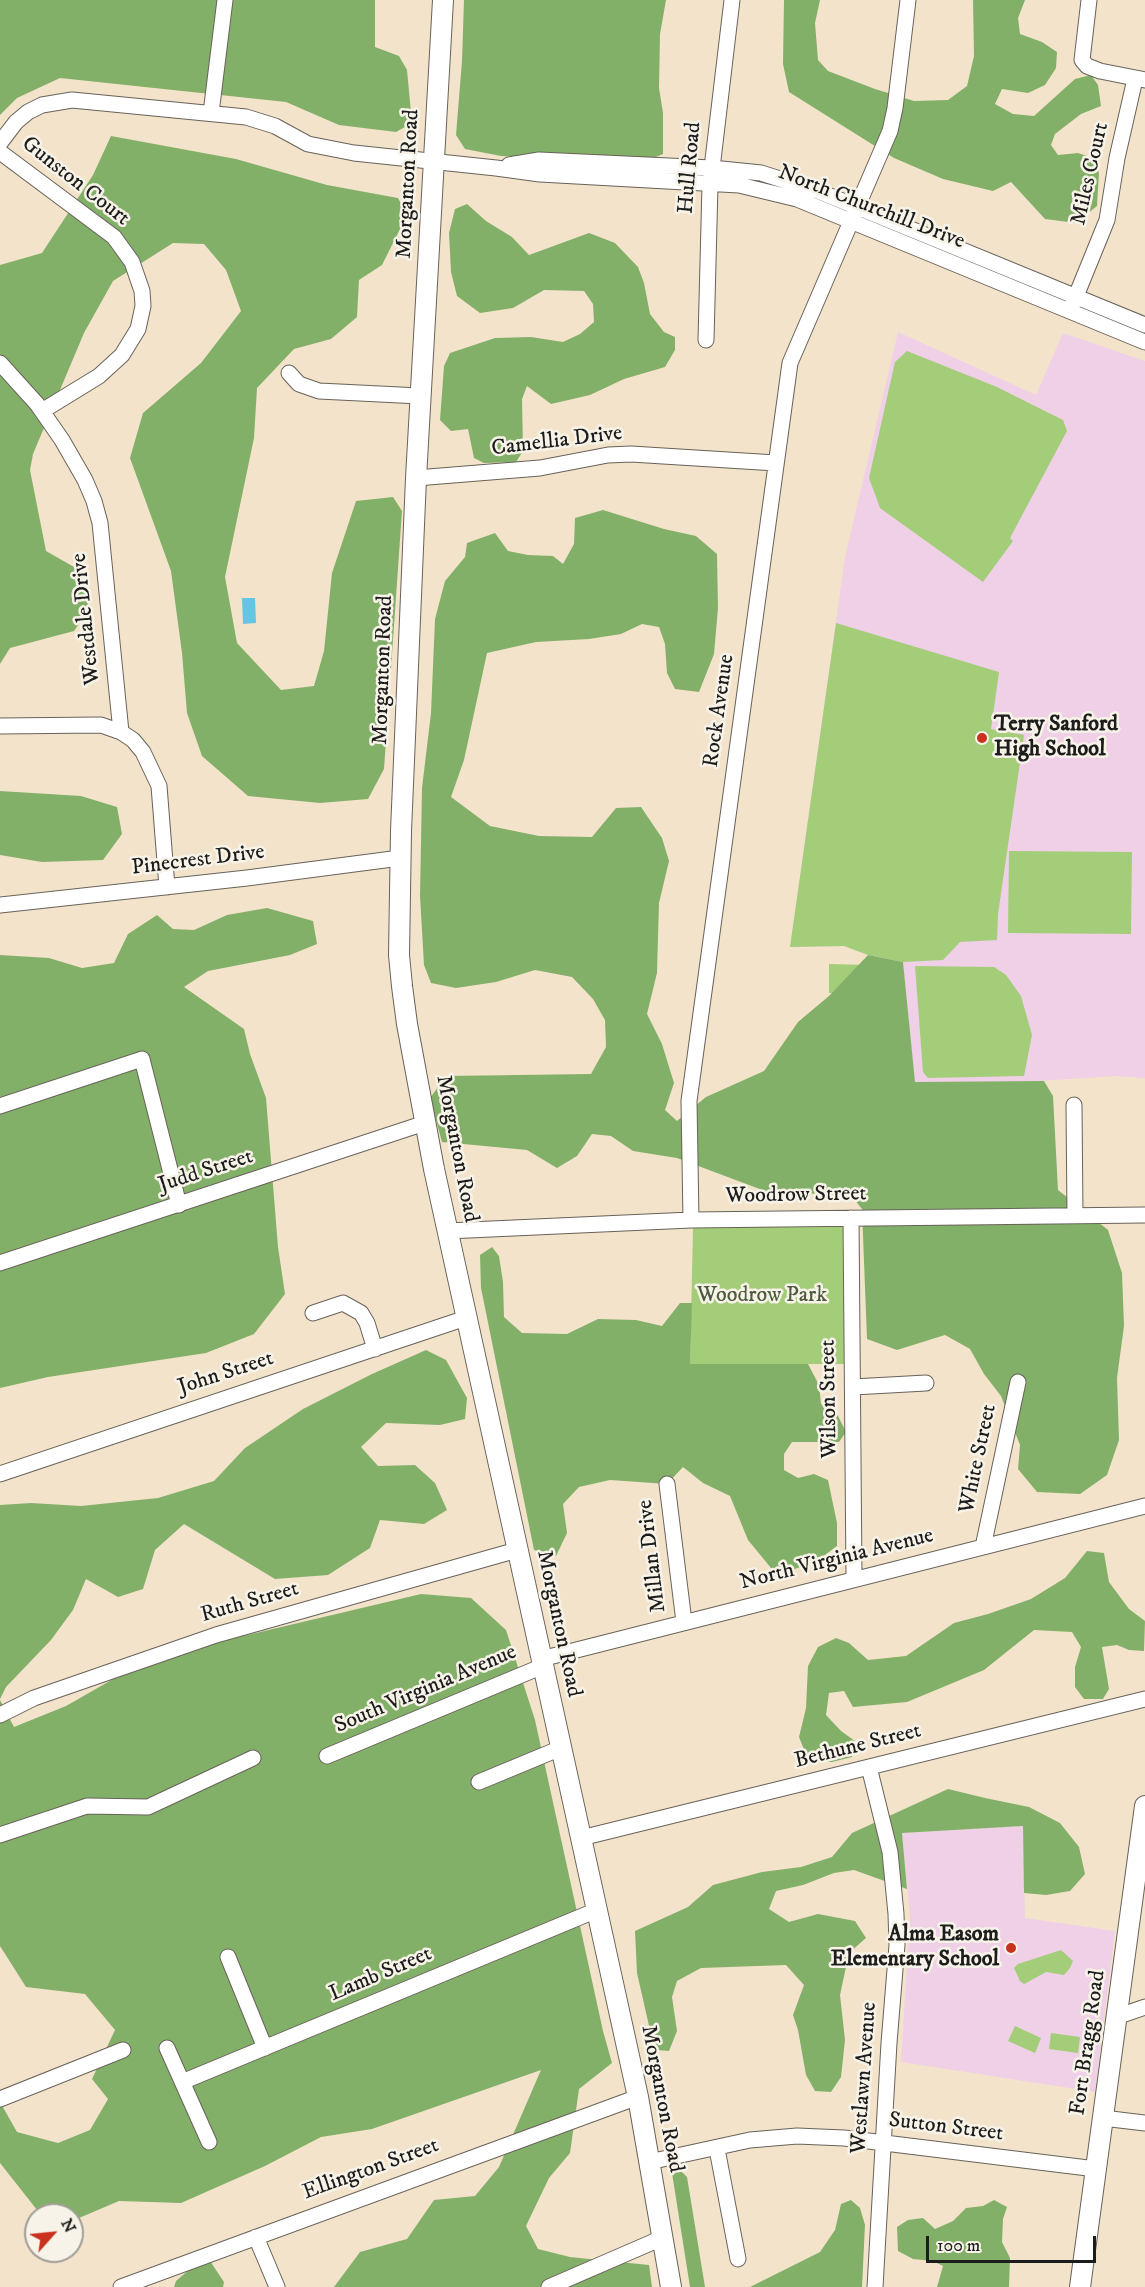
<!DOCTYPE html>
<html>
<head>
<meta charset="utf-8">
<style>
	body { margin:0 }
	#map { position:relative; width:1145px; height:2287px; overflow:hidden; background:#f4e3cb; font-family:"IM FELL DW Pica",serif }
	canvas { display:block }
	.north { position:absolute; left:24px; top:2203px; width:60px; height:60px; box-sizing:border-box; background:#f7f3e8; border:2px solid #9f9d96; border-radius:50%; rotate:63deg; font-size:16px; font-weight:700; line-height:24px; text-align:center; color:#1c1c1c }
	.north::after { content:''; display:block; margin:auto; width:21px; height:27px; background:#c8321e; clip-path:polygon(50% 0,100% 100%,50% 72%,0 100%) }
	.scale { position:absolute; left:926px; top:2236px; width:170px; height:27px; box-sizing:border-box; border:3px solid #1c1c1c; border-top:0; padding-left:8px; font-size:18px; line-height:21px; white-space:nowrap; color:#1c1c1c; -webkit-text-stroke:4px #f7f3e8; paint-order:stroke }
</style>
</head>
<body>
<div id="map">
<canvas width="1145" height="2287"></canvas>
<div class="north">N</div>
<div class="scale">100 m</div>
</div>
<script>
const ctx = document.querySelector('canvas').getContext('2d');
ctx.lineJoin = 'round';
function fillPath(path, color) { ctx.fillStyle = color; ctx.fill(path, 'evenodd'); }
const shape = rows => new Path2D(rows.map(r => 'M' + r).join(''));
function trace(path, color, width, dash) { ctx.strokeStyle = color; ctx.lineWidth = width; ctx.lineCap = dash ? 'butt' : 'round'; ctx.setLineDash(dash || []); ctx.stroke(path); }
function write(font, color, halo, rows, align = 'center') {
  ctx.font = font + ' "IM FELL DW Pica",serif'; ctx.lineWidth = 5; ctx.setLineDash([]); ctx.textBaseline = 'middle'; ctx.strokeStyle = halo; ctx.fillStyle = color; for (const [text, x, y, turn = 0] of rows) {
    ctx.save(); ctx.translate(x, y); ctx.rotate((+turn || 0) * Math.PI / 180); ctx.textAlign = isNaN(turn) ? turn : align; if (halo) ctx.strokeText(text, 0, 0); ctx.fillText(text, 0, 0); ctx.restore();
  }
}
fillPath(shape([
	[898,332,1036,395,1063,333,1145,361,1145,1078,1117,1076,915,1089,903,962,868,955,844,946,790,947,845,557],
	[1023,1826,1025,1918,1115,1931,1095,2092,901,2062,910,1916,902,1833]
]), '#efd0e6');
fillPath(shape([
	[907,351,997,387,1063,420,1067,431,1010,538,1013,541,983,582,880,508,869,478,895,362],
	[836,623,999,672,991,729,1024,735,998,914,997,940,960,942,943,960,903,962,868,955,844,946,790,947],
	[1009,851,1132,852,1131,934,1008,933],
	[829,964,867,965,867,994,829,993],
	[915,966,994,967,1006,975,1021,996,1032,1035,1024,1076,928,1078,923,1072],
	[845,1224,846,1364,690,1364,693,1228],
	[1061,1950,1073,1961,1070,1968,1064,1975,1046,1972,1028,1982,1024,1984,1020,1981,1014,1968,1018,1964],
	[1015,2026,1041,2038,1035,2053,1008,2041],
	[1051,2033,1080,2037,1078,2053,1049,2049]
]), '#a4cd79');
fillPath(shape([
	[0,0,375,0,375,47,399,56,407,70,412,123,396,132,339,125,286,102,60,78,17,98,0,115],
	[464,0,666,0,660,34,659,88,663,113,663,154,644,162,621,162,501,156,465,149,456,135,462,61],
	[784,0,820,0,815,23,818,60,828,71,875,89,914,101,948,100,967,86,974,56,973,0,1025,0,1018,18,1020,34,1042,42,1057,52,1056,68,1045,85,1028,93,1002,89,995,104,1013,114,1034,116,1075,79,1091,75,1098,85,1101,106,1081,114,1055,134,1051,145,1058,155,1078,153,1093,158,1099,173,1097,206,1076,223,1045,219,1011,182,993,191,943,179,894,158,789,92,783,64],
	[111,136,236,159,327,185,398,198,407,215,382,265,359,280,357,317,331,339,294,349,257,388,254,438,225,577,237,643,281,690,314,686,324,651,332,573,356,501,393,497,402,511,384,769,368,799,320,803,248,796,202,756,187,713,182,653,171,571,130,458,143,413,201,363,241,311,226,270,204,244,173,243,113,281,84,333,33,454,30,470,46,551,74,567,87,587,88,611,74,631,10,648,0,664,0,265,42,253,93,175],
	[467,204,486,221,512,237,529,255,589,233,615,243,638,267,644,283,650,314,664,332,675,337,675,350,665,367,624,379,590,395,551,404,527,386,522,399,523,451,516,462,484,463,474,458,468,429,451,431,440,420,444,366,450,353,495,338,531,337,563,342,580,334,594,322,593,304,584,291,544,290,513,308,480,313,457,296,451,272,449,233,455,209],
	[603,510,664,529,696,536,717,554,718,608,714,654,699,692,675,689,667,673,665,644,659,627,642,624,621,634,589,639,536,642,487,653,464,760,451,797,490,826,539,836,592,837,616,808,641,807,662,838,669,861,659,903,657,973,647,1014,662,1044,674,1083,665,1110,677,1121,706,1097,764,1071,798,1022,829,996,868,955,903,962,915,1082,1044,1081,1053,1096,1058,1190,1108,1230,1122,1273,1124,1326,1117,1378,1119,1440,1107,1475,1080,1494,1037,1492,1018,1469,1020,1445,1001,1396,984,1374,970,1349,945,1335,897,1350,867,1339,862,1209,853,1198,808,1193,773,1194,677,1158,633,1151,611,1136,592,1134,577,1156,557,1168,527,1150,442,1142,430,1098,446,1076,591,1074,606,1047,605,1020,593,999,572,977,535,970,496,982,456,988,431,983,424,965,420,896,422,788,431,713,435,619,445,581,465,557,467,543,495,533,508,551,528,555,553,556,563,564,574,544,575,518],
	[0,791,81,796,117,807,122,834,103,860,42,862,0,855],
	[267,908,313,921,317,944,290,955,208,971,184,987,244,1029,250,1054,266,1098,278,1247,285,1294,254,1334,206,1353,48,1377,0,1388,0,955,49,958,82,968,114,963,128,934,157,915,173,929,194,930,227,915],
	[492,1247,499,1256,503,1282,504,1317,522,1333,567,1334,598,1319,636,1320,662,1326,680,1303,692,1303,690,1364,808,1364,819,1385,821,1404,837,1414,846,1432,839,1442,792,1442,784,1454,784,1470,798,1478,814,1474,828,1480,837,1523,837,1546,817,1561,792,1570,771,1568,748,1540,730,1496,703,1483,683,1467,667,1484,610,1480,579,1487,563,1504,567,1533,556,1556,534,1550,481,1288,480,1255],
	[426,1350,446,1360,467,1398,465,1419,440,1425,386,1423,361,1447,378,1466,415,1465,435,1483,447,1510,424,1524,380,1520,370,1548,328,1575,275,1579,184,1524,155,1550,143,1589,118,1597,86,1579,73,1610,51,1640,6,1687,0,1699,0,1505,31,1503,81,1506,158,1498,214,1481,245,1448,303,1409,372,1374],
	[1087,1551,1104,1553,1109,1582,1129,1609,1145,1621,1144,1651,1129,1650,1117,1645,1102,1647,1109,1689,1103,1699,1084,1699,1075,1687,1075,1667,1081,1647,1072,1632,1034,1630,984,1670,907,1702,853,1707,844,1691,829,1693,826,1715,841,1731,855,1741,852,1757,832,1762,809,1762,799,1737,806,1708,808,1666,818,1647,836,1638,849,1643,868,1660,906,1656,954,1623,988,1614,1031,1599,1065,1578],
	[421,1594,471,1598,506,1630,535,1720,603,2031,612,2063,579,2089,570,2153,549,2178,526,2226,538,2249,570,2257,649,2265,652,2287,334,2287,360,2252,407,2239,434,2200,475,2196,499,2167,541,2070,372,2129,321,2137,265,2166,181,2203,119,2201,72,2221,72,2215,41,2215,0,2163,0,2102,17,2132,58,2143,90,2130,108,2099,92,2079,115,2030,85,1994,26,1987,0,1946,0,1700,14,1727,66,1706,150,1658],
	[948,1789,985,1798,1029,1807,1060,1823,1079,1847,1085,1874,1070,1891,1046,1895,1024,1893,1023,1826,902,1833,907,1889,854,1870,834,1873,803,1885,776,1891,769,1909,789,1922,818,1914,855,1921,866,1938,849,1953,840,1995,845,2040,841,2077,831,2092,815,2091,806,2075,798,2030,793,2015,804,1985,786,1965,701,1968,677,1981,672,1997,677,2031,669,2051,658,2050,650,2030,637,1973,635,1931,688,1907,713,1885,762,1872,801,1867,832,1857,852,1833],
	[681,2171,687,2177,705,2287,690,2287,672,2173],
	[851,2200,860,2208,865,2225,862,2287,750,2287,820,2252,835,2230,841,2204],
	[994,2200,1007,2207,1003,2219,1002,2242,1010,2258,1009,2287,937,2287,943,2266,933,2261,913,2259,898,2251,897,2227,908,2220,923,2218,935,2229,953,2221,966,2208,983,2206],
	[206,2255,224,2282,223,2287,174,2287,176,2281]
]), '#83b069');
fillPath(shape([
	[242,598,255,598,256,623,243,624]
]), '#64c6e2');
const minor = shape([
	[1089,0,1082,60,1087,66,1100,71,1145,80],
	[211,113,225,0],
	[0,143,16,122,28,112,42,105,72,100,246,117,275,126,308,144,354,153,496,168,540,174,739,185,797,199,1145,342],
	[0,152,114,237,132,262,142,291,143,306,138,329,122,355,99,376,42,411],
	[509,165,539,160,712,168,761,173,818,191,1145,325],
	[1072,306,1107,220,1117,158,1135,79],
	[706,340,710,185,732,0],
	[0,363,37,404,62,440,85,480,94,501,100,523,121,732,133,740,143,752,159,786,167,887],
	[289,373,299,384,319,391,420,396],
	[416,478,540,468,608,455,631,454,776,463],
	[0,726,101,725,121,732],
	[0,905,247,878,400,858],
	[1074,1105,1075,1215],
	[0,1106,142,1059,179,1205],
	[851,1218,854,1579],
	[691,1220,689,1101,790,363,890,131,895,108,908,0],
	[447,1231,691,1220,1145,1215],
	[0,1263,425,1123],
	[313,1313,343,1303,361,1313,367,1323,375,1349],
	[853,1387,926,1383],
	[0,1474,466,1318],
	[667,1484,684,1622],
	[983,1547,1018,1382],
	[541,1659,1145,1506],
	[0,1715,34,1698,216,1635,517,1550],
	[327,1756,543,1666],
	[869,1767,890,1852,896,1914,897,1945,889,2043,875,2287],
	[479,1782,561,1748],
	[0,1835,87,1806,148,1807,253,1758],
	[581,1838,1145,1699],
	[228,1957,265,2048],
	[1116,2017,1145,2007],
	[167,2048,209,2142],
	[182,2082,597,1910],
	[0,2099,123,2050],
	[1103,2118,1145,2123],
	[717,2149,738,2259],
	[649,2162,750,2140,797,2136,844,2138,1096,2169],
	[256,2237,277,2287],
	[121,2287,638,2097],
	[549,2287,662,2238]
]);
const major = shape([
	[443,0,416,478,401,831,399,955,402,986,407,1024,434,1169,638,2097,671,2287],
	[1080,2287,1145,1806]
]);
trace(minor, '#686259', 17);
trace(major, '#686259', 22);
trace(minor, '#fff', 15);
trace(major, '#fff', 20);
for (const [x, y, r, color] of [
	[982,738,6,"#c8321e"],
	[1011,1948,6,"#c8321e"]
]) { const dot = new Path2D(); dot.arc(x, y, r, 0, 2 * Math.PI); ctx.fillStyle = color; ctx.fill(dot); trace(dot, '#f7f3e8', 2); }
write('22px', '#1c1c1c', '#f7f3e8', [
	["Hull Road",691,168,-85],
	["Miles Court",1091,174,-77],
	["Gunston Court",75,182,38],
	["Morganton Road",409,184,-87],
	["North Churchill Drive",871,208,21],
	["Camellia Drive",557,442,-7],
	["Westdale Drive",87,619,-96],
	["Morganton Road",384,670,-88],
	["Rock Avenue",720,711,-82],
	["Pinecrest Drive",198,861,-7],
	["Morganton Road",456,1149,79],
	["Judd Street",206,1172,-18],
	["Woodrow Street",796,1196,-1],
	["John Street",226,1374,-18],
	["Wilson Street",830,1399,-91],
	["White Street",979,1459,-78],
	["Millan Drive",653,1556,-97],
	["North Virginia Avenue",837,1560,-14],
	["Ruth Street",250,1603,-16],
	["Morganton Road",558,1624,78],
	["South Virginia Avenue",426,1690,-23],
	["Bethune Street",858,1747,-14],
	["Lamb Street",381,1975,-23],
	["Fort Bragg Road",1089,2043,-82],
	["Westlawn Avenue",865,2078,-86],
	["Morganton Road",661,2099,79],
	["Sutton Street",946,2128,7],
	["Ellington Street",371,2170,-20]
]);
write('bold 22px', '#1c1c1c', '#f7f3e8', [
	["Terry Sanford",994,725],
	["High School",994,750],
	["Alma Easom",999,1935,"right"],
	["Elementary School",999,1960,"right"]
], 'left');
write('22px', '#4c5a3d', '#f7f3e8', [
	["Woodrow Park",762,1296]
]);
</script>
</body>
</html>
